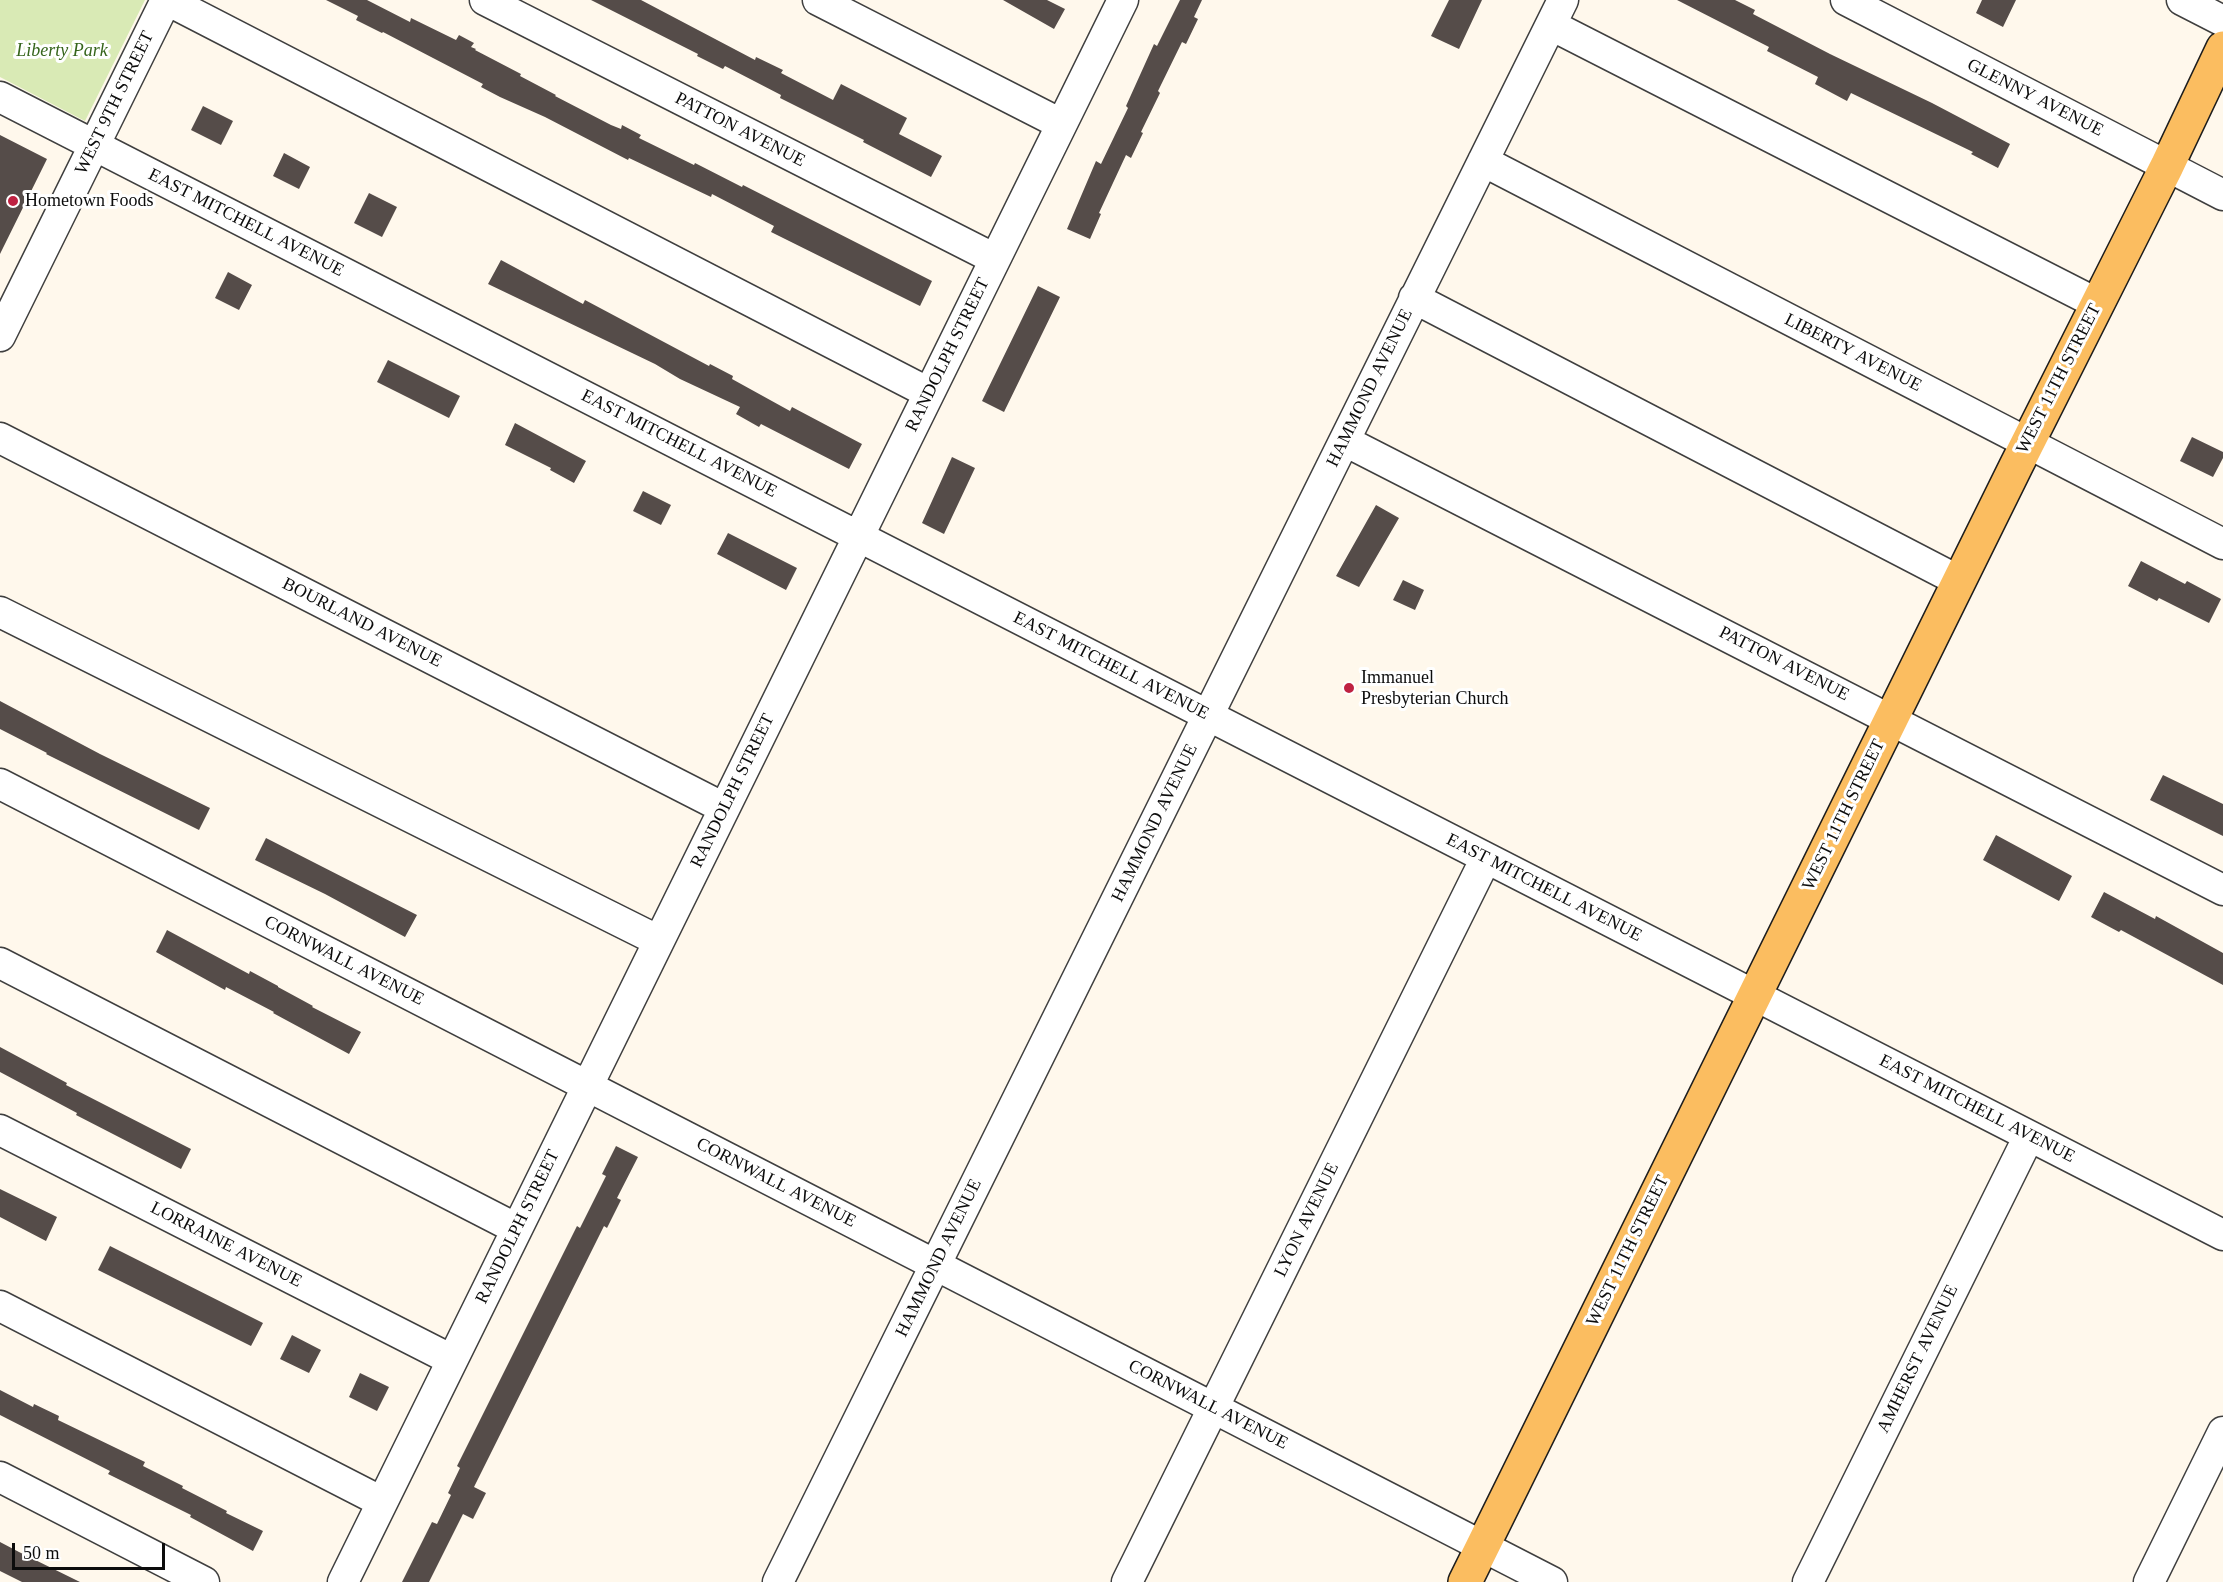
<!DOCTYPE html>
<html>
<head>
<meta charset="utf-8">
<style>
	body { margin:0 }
	#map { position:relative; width:2223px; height:1582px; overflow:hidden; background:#fff8ec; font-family:"Times New Roman",serif }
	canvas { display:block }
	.scale { position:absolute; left:12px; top:1543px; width:153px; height:27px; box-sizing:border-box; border:3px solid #0c0c0c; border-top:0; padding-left:8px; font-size:18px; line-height:21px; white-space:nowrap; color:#0c0c0c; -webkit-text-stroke:4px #fff; paint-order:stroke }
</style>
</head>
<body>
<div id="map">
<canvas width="2223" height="1582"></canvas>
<div class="scale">50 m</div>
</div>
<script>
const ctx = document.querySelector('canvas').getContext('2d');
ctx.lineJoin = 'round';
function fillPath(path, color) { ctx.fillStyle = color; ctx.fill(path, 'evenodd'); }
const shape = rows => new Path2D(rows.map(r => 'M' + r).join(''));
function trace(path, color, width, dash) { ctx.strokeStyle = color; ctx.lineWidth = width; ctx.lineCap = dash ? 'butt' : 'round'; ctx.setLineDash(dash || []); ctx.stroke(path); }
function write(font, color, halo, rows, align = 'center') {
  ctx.font = font + ' "Times New Roman",serif'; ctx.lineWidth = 6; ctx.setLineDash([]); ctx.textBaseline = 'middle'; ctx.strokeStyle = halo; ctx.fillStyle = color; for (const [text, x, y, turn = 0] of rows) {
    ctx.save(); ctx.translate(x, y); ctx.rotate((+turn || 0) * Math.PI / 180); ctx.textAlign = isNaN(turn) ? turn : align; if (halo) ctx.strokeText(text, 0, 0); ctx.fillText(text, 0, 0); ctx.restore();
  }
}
fillPath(shape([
	[0,0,145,0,85,121,0,77]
]), '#d9eab5');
fillPath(shape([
	[326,0,367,0,410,22,411,18,456,40,459,35,474,43,471,47,476,49,475,50,521,74,520,76,556,95,555,96,611,125,621,129,622,125,641,135,639,138,694,165,695,163,742,187,743,185,932,281,920,306,771,232,774,226,712,194,711,197,629,158,628,160,545,117,500,97,481,87,483,84,383,32,382,33,356,20,358,16],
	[591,0,641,0,755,60,756,57,783,70,781,73,833,100,841,84,907,118,899,134,942,156,931,177,863,142,864,140,780,98,781,95,725,66,723,69,697,56,698,54],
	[1003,0,1047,0,1065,9,1054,29],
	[1180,0,1202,0,1194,17,1198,19,1186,44,1182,42,1158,91,1160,93,1141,132,1143,133,1131,158,1126,155,1099,213,1101,214,1090,239,1067,229,1096,161,1101,164,1128,108,1126,106,1154,44,1157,46],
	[1449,0,1482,0,1459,49,1431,36],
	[1677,0,1735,0,1755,10,1753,14,1830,54,1932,103,2010,144,1998,168,1971,154,1973,152,1851,93,1847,101,1815,84,1818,77,1767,51,1769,47],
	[1982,0,2016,0,2003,27,1976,13],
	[203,106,233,121,221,145,191,130],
	[0,135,47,159,0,254],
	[284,153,310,167,299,189,273,176],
	[369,193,397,207,382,237,354,223],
	[501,260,583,304,585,300,709,366,710,364,733,376,732,379,790,411,792,407,862,444,849,469,761,424,759,427,736,414,740,407,680,379,655,364,488,284],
	[228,272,252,285,239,310,215,298],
	[1038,286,1060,297,1004,412,982,401],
	[388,360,460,396,449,418,377,382],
	[515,423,586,461,574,483,550,470,551,468,505,445],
	[2192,437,2223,452,2223,458,2213,477,2180,461],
	[952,457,975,468,944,534,922,523],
	[643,491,671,505,661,525,633,511],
	[1376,505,1399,518,1359,587,1336,576],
	[728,533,797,568,786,590,717,554],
	[2141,561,2185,584,2187,581,2221,599,2209,623,2159,598,2157,601,2128,586],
	[1403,580,1424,590,1415,610,1393,600],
	[0,701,100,754,210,808,199,830,46,754,47,753,0,729],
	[2163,775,2223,804,2223,836,2150,800],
	[1996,835,2072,876,2059,901,1983,860],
	[266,838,417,915,405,937,325,894,255,860],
	[2104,892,2155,919,2156,916,2223,953,2223,985,2121,930,2119,932,2091,917],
	[167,930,249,974,250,971,278,986,278,987,313,1006,312,1007,361,1032,349,1054,273,1013,274,1012,226,987,225,990,156,952],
	[0,1047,67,1083,66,1085,191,1149,181,1169,76,1115,77,1113,0,1072],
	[616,1146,638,1157,617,1198,621,1200,607,1228,604,1226,474,1487,486,1493,473,1519,463,1514,429,1582,402,1582,432,1522,437,1524,451,1495,448,1493,460,1468,457,1466,577,1226,580,1228,606,1176,602,1174],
	[0,1189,57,1217,46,1241,0,1217],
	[110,1246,263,1323,251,1346,98,1270],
	[292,1335,321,1350,309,1373,280,1359],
	[360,1373,389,1387,377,1411,349,1397],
	[0,1390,33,1407,34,1404,59,1416,58,1420,145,1462,143,1466,183,1486,182,1488,227,1511,226,1513,263,1531,253,1551,190,1517,191,1515,108,1474,110,1471,0,1415],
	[0,1542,19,1552,80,1582,22,1582,0,1571]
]), '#554c49');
const minor = shape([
	[167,0,929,393],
	[485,0,995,259],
	[818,0,1061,124],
	[1846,0,2223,195],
	[2182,0,2223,21],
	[1551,25,2098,304],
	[0,97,2223,1235],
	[1483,161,2223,544],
	[1414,298,1959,581],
	[0,336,166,0],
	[0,438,724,808],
	[1345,441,2223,890],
	[0,612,659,941],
	[0,784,1552,1582],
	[0,963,517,1229],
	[0,1130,452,1360],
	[0,1306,382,1502],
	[0,1477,204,1582],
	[343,1582,1123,0],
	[778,1582,1563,0],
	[1127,1582,1486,858],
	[1808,1582,2029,1136],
	[2149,1582,2223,1432]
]);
const major = shape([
	[1465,1582,2016,466,2167,166,2223,48]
]);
trace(minor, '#3f3f3f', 33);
trace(major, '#1d1d1d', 36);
trace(minor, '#fff', 30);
trace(major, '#fbbd60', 33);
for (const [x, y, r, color] of [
	[13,201,6,"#bf2242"],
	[1349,688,6,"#bf2242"]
]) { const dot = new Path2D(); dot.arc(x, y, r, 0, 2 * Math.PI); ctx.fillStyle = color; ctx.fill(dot); trace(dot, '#fff', 2); }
write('italic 18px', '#36651c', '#fff', [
	["Liberty Park",62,51]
]);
write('18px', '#0c0c0c', '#fff', [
	["GLENNY AVENUE",2035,98,27],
	["WEST 9TH STREET",115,103,-64],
	["PATTON AVENUE",740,130,27],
	["EAST MITCHELL AVENUE",246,223,27],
	["LIBERTY AVENUE",1853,353,27],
	["RANDOLPH STREET",948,355,-64],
	["WEST 11TH STREET",2059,379,-63],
	["HAMMOND AVENUE",1370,388,-64],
	["EAST MITCHELL AVENUE",679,444,27],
	["BOURLAND AVENUE",362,623,27],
	["PATTON AVENUE",1784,664,27],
	["EAST MITCHELL AVENUE",1111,666,27],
	["RANDOLPH STREET",733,791,-64],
	["WEST 11TH STREET",1844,815,-64],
	["HAMMOND AVENUE",1155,823,-64],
	["EAST MITCHELL AVENUE",1544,888,27],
	["CORNWALL AVENUE",344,961,27],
	["EAST MITCHELL AVENUE",1977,1109,27],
	["CORNWALL AVENUE",776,1183,27],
	["LYON AVENUE",1307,1220,-64],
	["RANDOLPH STREET",518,1227,-64],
	["LORRAINE AVENUE",226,1245,27],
	["WEST 11TH STREET",1628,1251,-64],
	["HAMMOND AVENUE",939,1258,-64],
	["AMHERST AVENUE",1918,1359,-64],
	["CORNWALL AVENUE",1208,1405,27]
]);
write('18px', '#0c0c0c', '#fff', [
	["Hometown Foods",25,201],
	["Immanuel",1361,678],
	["Presbyterian Church",1361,699]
], 'left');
</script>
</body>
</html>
